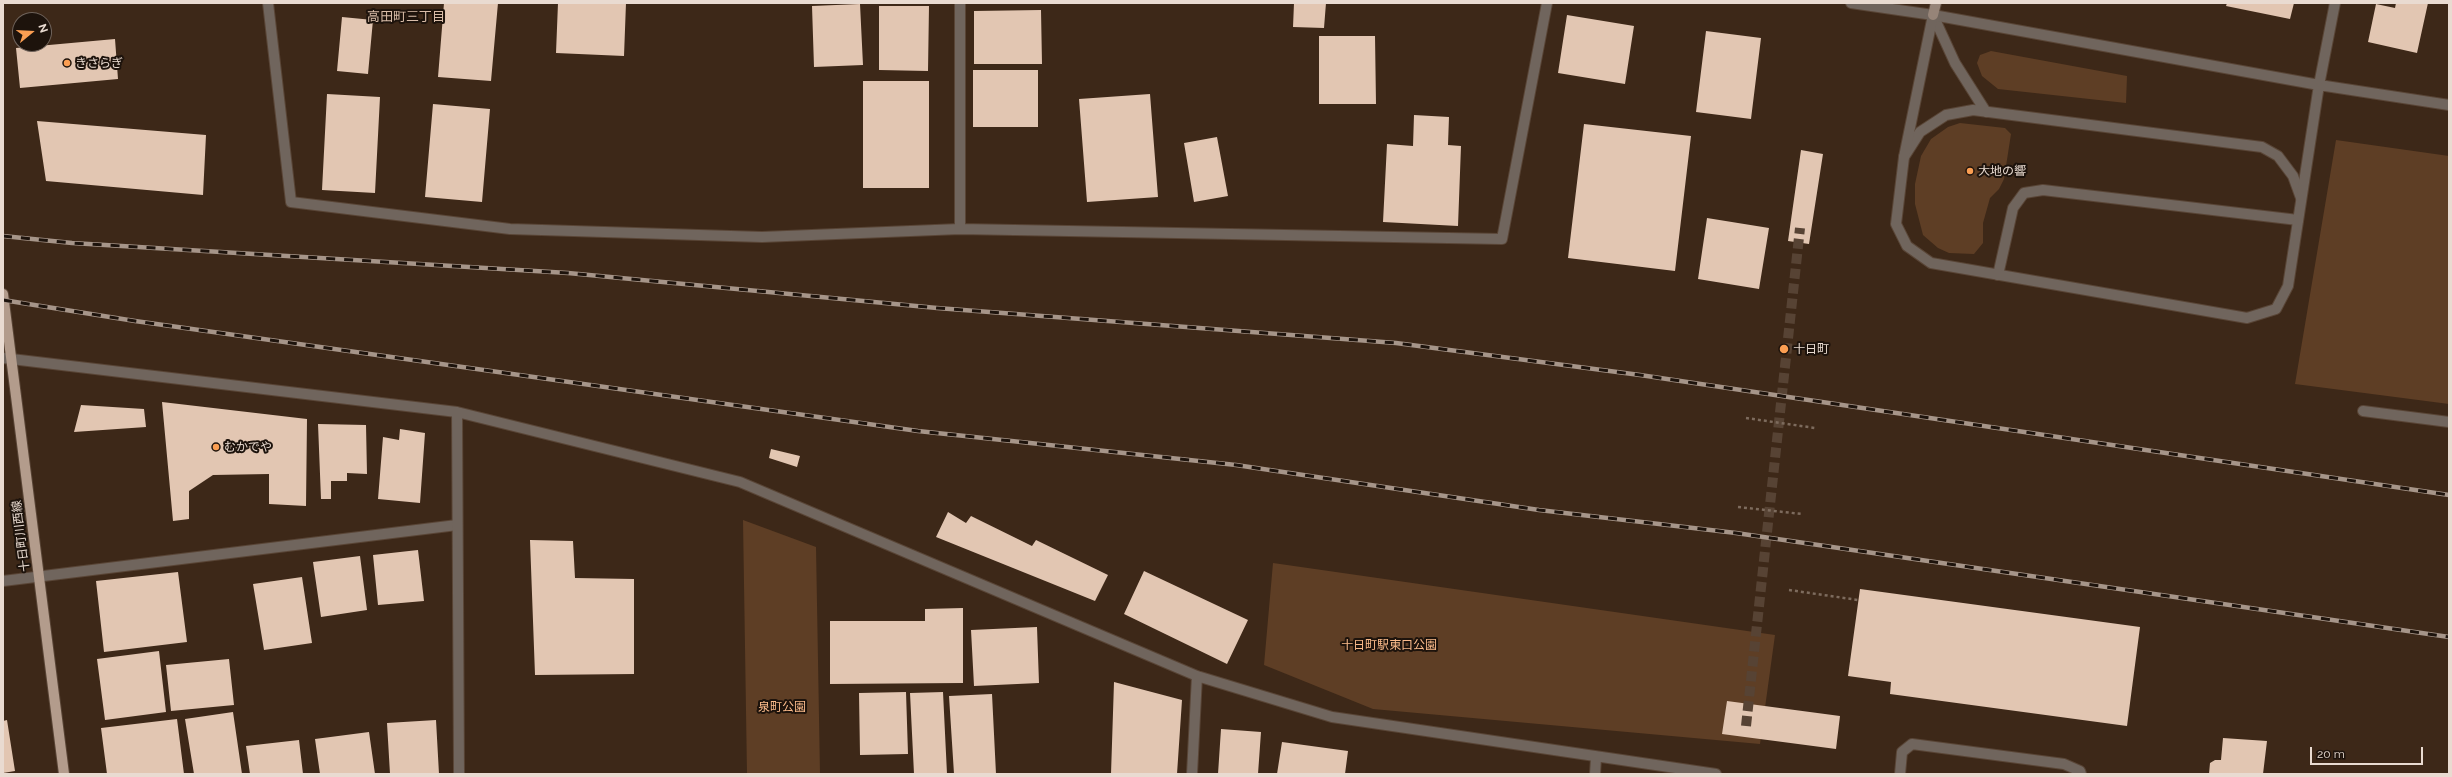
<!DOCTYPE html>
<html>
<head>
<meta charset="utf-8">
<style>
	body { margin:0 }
	#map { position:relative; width:2452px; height:777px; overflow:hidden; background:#3d2818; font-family:Raleway,sans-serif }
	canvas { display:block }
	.frame { position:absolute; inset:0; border:4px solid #e9dbd1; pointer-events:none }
	.north { position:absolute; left:12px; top:12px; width:40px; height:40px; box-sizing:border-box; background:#1d130c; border:1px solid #6f635b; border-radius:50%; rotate:72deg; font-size:11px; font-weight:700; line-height:16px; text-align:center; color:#e9dbd1 }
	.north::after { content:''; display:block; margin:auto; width:14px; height:18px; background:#fb9e52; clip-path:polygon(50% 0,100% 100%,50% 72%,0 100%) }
	.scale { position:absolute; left:2310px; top:747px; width:113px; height:18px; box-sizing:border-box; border:2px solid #e9dbd1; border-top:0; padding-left:5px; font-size:12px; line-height:14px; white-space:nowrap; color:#e9dbd1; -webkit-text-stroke:3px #1d130c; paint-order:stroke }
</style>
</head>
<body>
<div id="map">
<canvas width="2452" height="777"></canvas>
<div class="frame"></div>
<div class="north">N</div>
<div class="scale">20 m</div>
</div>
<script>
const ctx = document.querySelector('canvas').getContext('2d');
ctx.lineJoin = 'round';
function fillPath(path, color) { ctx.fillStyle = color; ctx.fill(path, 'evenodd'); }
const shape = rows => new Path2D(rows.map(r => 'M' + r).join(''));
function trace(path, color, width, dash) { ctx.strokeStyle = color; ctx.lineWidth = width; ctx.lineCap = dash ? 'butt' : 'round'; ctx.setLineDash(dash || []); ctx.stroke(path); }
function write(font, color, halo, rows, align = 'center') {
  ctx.font = font + ' Raleway,"Noto Sans JP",sans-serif'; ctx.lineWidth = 4; ctx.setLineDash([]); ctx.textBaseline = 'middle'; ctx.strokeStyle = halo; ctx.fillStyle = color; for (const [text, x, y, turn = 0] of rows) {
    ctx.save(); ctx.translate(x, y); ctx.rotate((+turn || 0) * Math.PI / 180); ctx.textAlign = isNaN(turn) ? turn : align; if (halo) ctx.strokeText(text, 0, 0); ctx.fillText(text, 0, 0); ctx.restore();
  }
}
fillPath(shape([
	[1991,51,2127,76,2126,103,1998,89,1982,76,1977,63,1980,55],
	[1960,123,2005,128,2011,134,2004,179,1999,189,1990,198,1983,223,1983,243,1974,254,1949,253,1938,248,1923,235,1915,204,1915,184,1921,156,1931,139,1948,127],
	[2336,140,2449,156,2449,404,2295,384],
	[743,520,816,547,820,774,747,774],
	[1273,563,1775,635,1760,744,1373,709,1264,665]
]), '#5e3e25');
fillPath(shape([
	[444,3,498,3,491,81,438,77],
	[558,3,626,3,624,56,556,53],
	[1294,3,1326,3,1324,28,1293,27],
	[2227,3,2294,3,2290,19,2226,6],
	[2396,3,2428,3,2417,53,2368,42,2376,4,2395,8],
	[860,4,863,65,814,67,812,6],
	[879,6,929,6,928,71,879,70],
	[1041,10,1042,64,974,64,974,11],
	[1567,15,1634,26,1625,84,1558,73],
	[342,17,373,20,368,74,337,71],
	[1706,31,1761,38,1751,119,1696,112],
	[1319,36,1375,36,1376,104,1319,104],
	[115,39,118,79,20,88,16,48],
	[973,70,1038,70,1038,127,973,127],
	[863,81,929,81,929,188,863,188],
	[327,94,380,97,375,193,322,190],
	[1150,94,1158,197,1087,202,1079,99],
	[433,104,490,109,482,202,425,197],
	[1414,115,1449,117,1448,145,1461,146,1458,226,1383,222,1387,144,1413,146],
	[37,121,206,135,203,195,46,181],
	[1584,124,1691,136,1675,271,1568,258],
	[1217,137,1228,196,1194,202,1184,143],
	[1801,150,1823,154,1809,244,1788,241],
	[1707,218,1769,228,1759,289,1698,279],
	[162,402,307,419,306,506,269,504,269,474,213,475,189,491,189,519,173,521],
	[81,405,144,409,146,427,74,432],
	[318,424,366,425,367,474,347,473,347,481,331,481,331,499,321,499],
	[400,429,425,433,420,503,378,499,383,437,399,440],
	[771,449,800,456,797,467,769,458],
	[948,512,966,523,971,516,1032,546,1036,540,1108,575,1095,601,936,537],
	[530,540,573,541,575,578,634,579,634,674,535,675],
	[418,550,424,601,378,605,373,555],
	[360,556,367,610,321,617,313,562],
	[1144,571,1248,620,1227,664,1124,614],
	[178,572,187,642,104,652,96,581],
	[302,577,312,643,264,650,253,584],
	[1860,589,2140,627,2127,726,1890,694,1891,682,1848,676],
	[963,608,963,683,830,684,830,621,925,621,925,609],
	[1037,627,1039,683,974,686,971,630],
	[159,651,166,712,105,720,97,659],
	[229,659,234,705,171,711,166,665],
	[1114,682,1182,700,1177,774,1111,774],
	[906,692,908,754,860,755,859,693],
	[943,692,947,774,914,774,910,693],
	[992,694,996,774,954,774,949,696],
	[1727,701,1840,716,1836,749,1722,734],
	[233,712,242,774,194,774,185,719],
	[177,719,184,774,107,774,101,728],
	[7,720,15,771,3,773,3,721],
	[436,720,439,774,390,774,387,723],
	[1221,729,1261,732,1258,774,1218,774],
	[369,732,375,774,320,774,315,739],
	[2223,738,2267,741,2263,774,2209,774,2210,763,2215,760,2221,760],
	[299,740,303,774,250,774,246,746],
	[1282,742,1348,751,1345,774,1277,774]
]), '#e2c6b2');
trace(shape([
	[1746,726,1800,228]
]), '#574334', 10, [10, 5]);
const lane = shape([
	[1933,15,1955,63,1986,112],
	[1904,157,1920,132,1946,115,1973,110,2262,147,2278,156,2293,176,2301,198],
	[1998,275,2013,208,2024,193,2043,190,2298,220],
	[2363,411,2449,422],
	[3,581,457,525]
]);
const street = shape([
	[268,3,291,202,510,229,762,237,960,229,1502,239,1547,3],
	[960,3,960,229],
	[1851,3,1933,15,2319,85,2449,105],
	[1933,15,1904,157,1896,224,1907,246,1931,263,2247,318,2276,309,2288,286,2319,85,2335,3],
	[3,358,457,412,740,482,1197,676,1332,717,1716,774],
	[457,412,459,774],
	[1192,774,1197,676],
	[1595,774,1596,758],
	[1900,774,1902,752,1912,744,2064,764,2080,771,2081,774]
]);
const secondary = shape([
	[1933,15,1936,3]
]);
const primary = shape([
	[3,294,64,774]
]);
trace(lane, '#594536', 12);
trace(street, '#594536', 12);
trace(secondary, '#594536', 12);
trace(primary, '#594536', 12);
trace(shape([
	[1746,418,1815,428],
	[1738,507,1802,514],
	[1789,590,1858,600]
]), '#7d6b5d', 2.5, [3, 3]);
trace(lane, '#70655d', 10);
trace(street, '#70655d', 10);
trace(secondary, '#968478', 10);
trace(primary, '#b39c8c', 10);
const rail = shape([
	[3,236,72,243,568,273,937,308,1396,343,1640,375,2449,495],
	[3,300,135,321,918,431,1236,465,1539,510,1736,533,2449,637]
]);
trace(rail, '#a69589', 4.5);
trace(rail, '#1d130c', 3, [9]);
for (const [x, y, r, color] of [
	[67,63,4,"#fb9e52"],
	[1970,171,4,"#fb9e52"],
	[1784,349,5,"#fb9e52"],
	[216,447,4,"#fb9e52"]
]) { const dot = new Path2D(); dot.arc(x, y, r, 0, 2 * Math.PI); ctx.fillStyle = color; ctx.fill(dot); trace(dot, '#1d130c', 1.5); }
write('12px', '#e9dbd1', '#1d130c', [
	["きさらぎ",75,63],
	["大地の響",1978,171],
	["十日町",1793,349],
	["むかでや",224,447]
], 'left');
write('12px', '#e9dbd1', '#1d130c', [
	["十日町川西線",21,536,-97]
]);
write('12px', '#fbbb8b', '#1d130c', [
	["十日町駅東口公園",1389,645],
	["泉町公園",782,707]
]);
write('13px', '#d9bda9', '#1d130c', [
	["高田町三丁目",406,17]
]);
</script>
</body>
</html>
